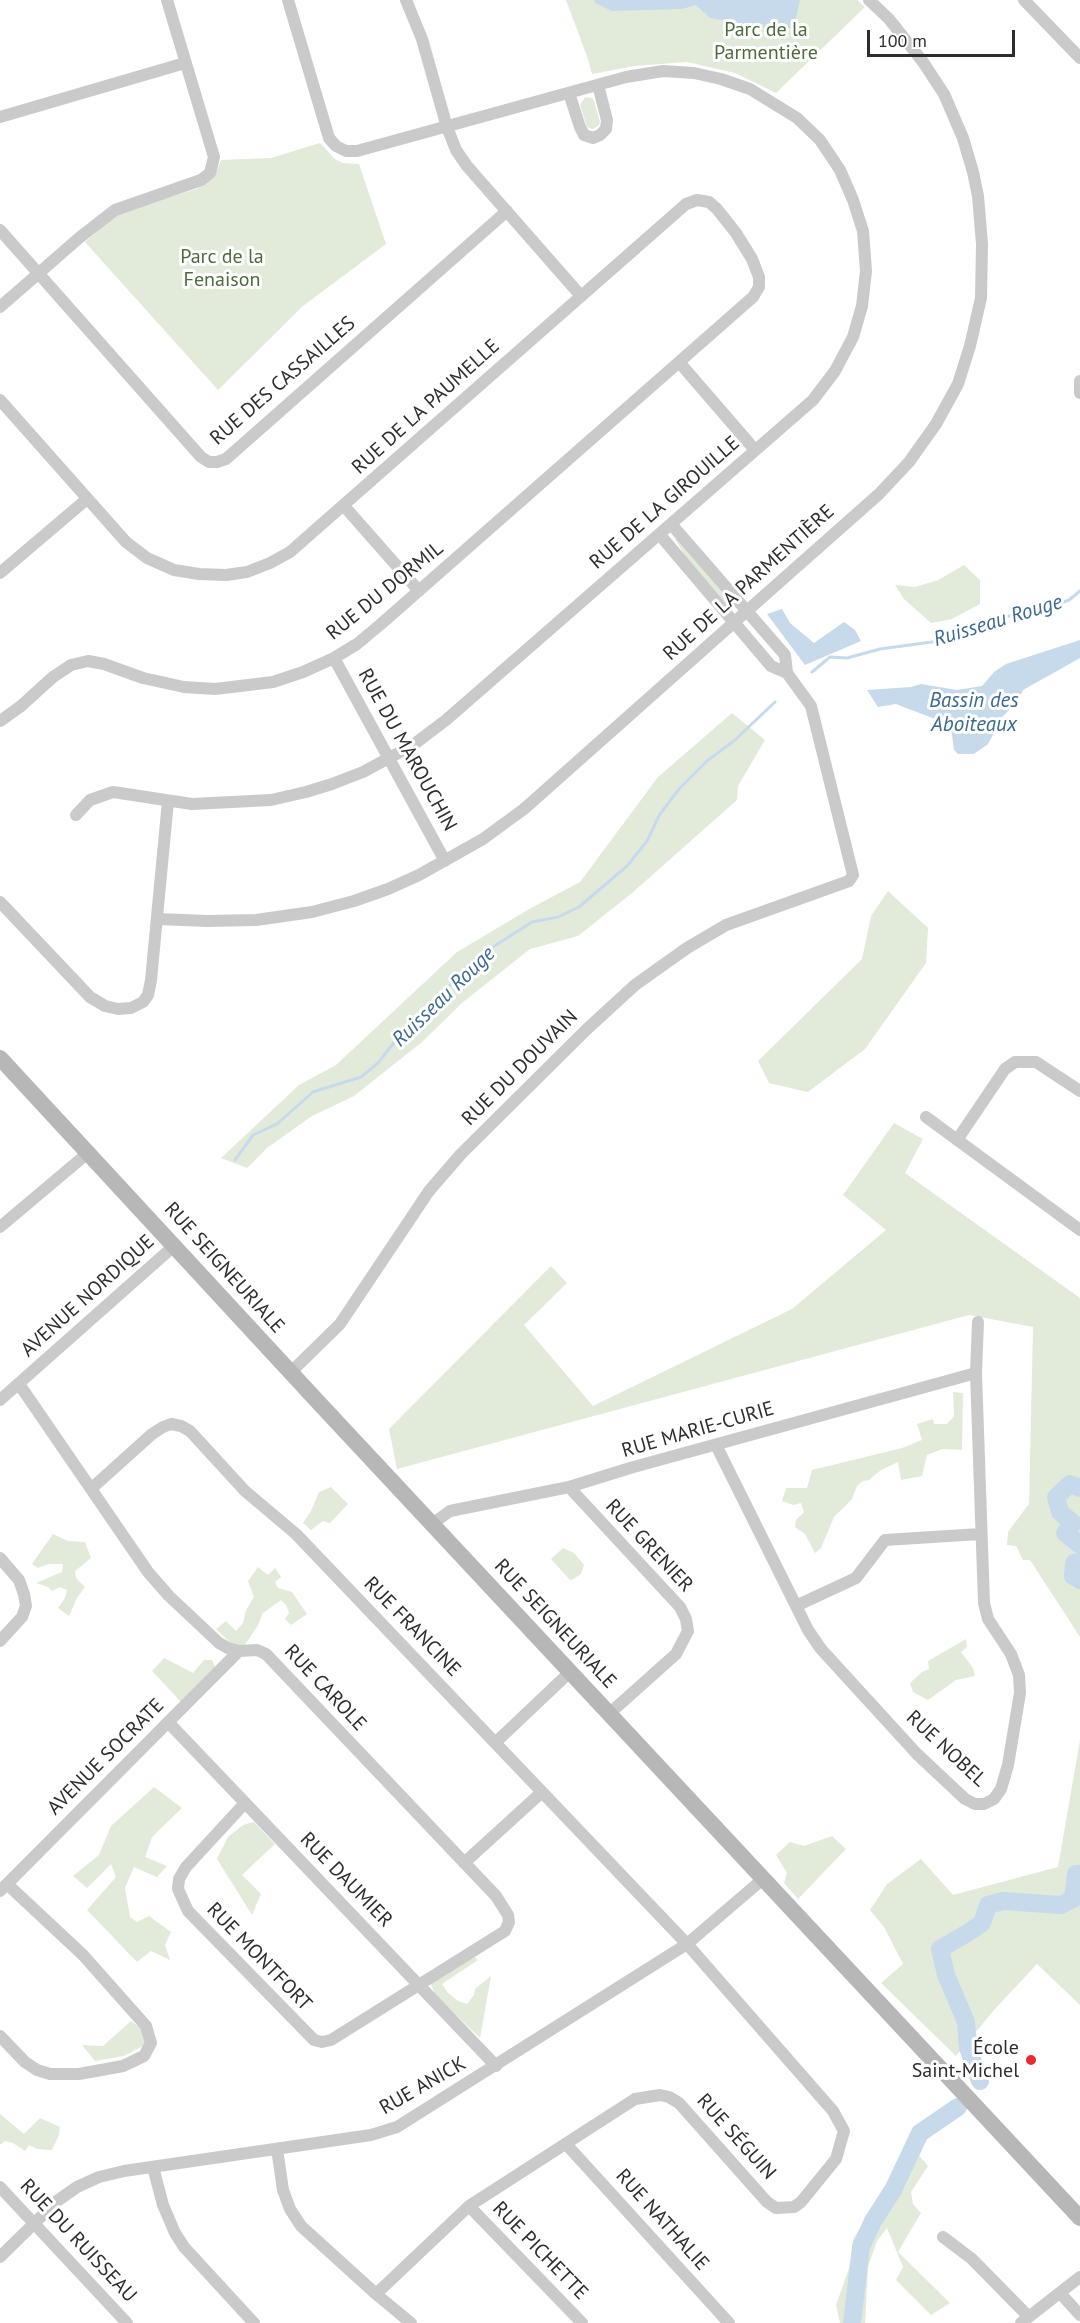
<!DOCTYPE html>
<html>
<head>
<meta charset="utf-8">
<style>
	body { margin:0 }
	#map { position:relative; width:1080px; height:2323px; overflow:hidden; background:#fff; font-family:"PT Sans",sans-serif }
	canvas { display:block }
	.scale { position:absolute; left:867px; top:30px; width:148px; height:27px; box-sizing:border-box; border:3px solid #2d2d2d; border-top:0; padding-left:8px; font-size:18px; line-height:21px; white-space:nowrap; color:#2d2d2d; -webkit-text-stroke:4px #fff; paint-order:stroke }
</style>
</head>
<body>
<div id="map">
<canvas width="1080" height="2323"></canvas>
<div class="scale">100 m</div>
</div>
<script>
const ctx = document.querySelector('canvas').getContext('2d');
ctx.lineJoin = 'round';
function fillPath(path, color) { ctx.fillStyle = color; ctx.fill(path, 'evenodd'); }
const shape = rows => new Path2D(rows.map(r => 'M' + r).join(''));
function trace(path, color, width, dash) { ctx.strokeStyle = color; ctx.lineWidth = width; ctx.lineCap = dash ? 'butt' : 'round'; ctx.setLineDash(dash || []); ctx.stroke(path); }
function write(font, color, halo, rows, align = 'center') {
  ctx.font = font + ' "PT Sans",sans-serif'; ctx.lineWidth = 6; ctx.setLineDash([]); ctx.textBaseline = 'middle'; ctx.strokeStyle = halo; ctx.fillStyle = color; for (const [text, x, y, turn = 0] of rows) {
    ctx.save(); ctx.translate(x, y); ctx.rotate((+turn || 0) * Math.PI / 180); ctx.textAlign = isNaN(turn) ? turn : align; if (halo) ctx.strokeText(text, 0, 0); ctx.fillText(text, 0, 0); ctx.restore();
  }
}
fillPath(shape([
	[566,0,857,0,865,7,776,93,735,73,687,62,635,66,592,74,588,59],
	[585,97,592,98,594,101,600,122,599,125,593,129,587,127,580,105],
	[320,143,335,159,343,163,359,164,386,244,303,306,218,390,85,242,119,213,196,189,205,184,217,170,221,160,271,158],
	[675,539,678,539,721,588,732,607,729,607,687,559],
	[964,565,980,580,980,604,952,619,931,623,904,599,895,585,915,587,938,580],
	[732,713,765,740,738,786,737,800,632,893,578,936,530,949,462,1003,422,1042,354,1096,312,1116,267,1148,247,1168,221,1158,299,1085,336,1065,457,952,531,908,580,882,658,777],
	[888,891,928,928,926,963,865,1049,808,1092,769,1083,758,1061,862,959,871,916],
	[894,1123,923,1139,905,1173,1080,1298,1080,1637,1030,1560,1023,1560,1016,1546,1007,1545,1008,1532,1028,1505,1029,1506,1033,1327,969,1315,397,1469,389,1429,551,1266,567,1283,524,1325,593,1406,792,1309,886,1230,843,1195],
	[953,1392,963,1393,962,1450,942,1449,927,1455,922,1476,901,1480,898,1462,881,1470,869,1480,863,1481,857,1486,852,1499,834,1517,821,1548,815,1553,805,1534,795,1527,796,1520,804,1512,801,1503,793,1505,782,1501,786,1488,807,1488,812,1470,902,1448,922,1440,917,1424,933,1419,934,1424,947,1424,954,1416],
	[331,1487,348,1504,330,1523,323,1521,311,1530,303,1523,311,1511,319,1492],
	[53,1534,68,1541,85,1542,91,1558,75,1571,76,1578,85,1587,77,1598,69,1616,58,1608,65,1598,67,1590,60,1587,52,1591,48,1587,36,1583,62,1572,63,1564,49,1564,38,1568,32,1564],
	[563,1548,574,1553,584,1565,581,1574,573,1579,570,1580,551,1559],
	[258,1567,268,1575,275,1568,281,1577,275,1582,278,1588,292,1592,307,1614,291,1625,285,1619,289,1613,286,1605,281,1600,263,1613,257,1627,240,1652,216,1629,226,1621,236,1631,243,1623,246,1610,254,1597,248,1581],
	[966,1639,967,1647,961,1652,973,1668,975,1676,956,1680,928,1700,913,1692,910,1683,922,1672,929,1669,928,1661],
	[164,1658,193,1673,204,1660,212,1660,216,1669,182,1703,152,1671],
	[1080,1740,1080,2005,1037,1964,994,2010,956,2056,881,1983,903,1964,884,1927,870,1910,887,1884,921,1859,953,1895,1058,1867],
	[154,1787,182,1808,152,1837,145,1857,167,1866,157,1877,134,1867,125,1888,130,1917,137,1922,149,1916,171,1932,165,1945,170,1960,151,1951,137,1962,87,1910,116,1877,111,1864,87,1888,73,1876,99,1855,111,1826],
	[254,1822,275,1844,242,1875,261,1894,252,1915,217,1859,228,1837,243,1825],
	[832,1836,846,1849,798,1899,784,1883,787,1873,776,1855,790,1842,804,1846],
	[469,1952,478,1960,442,1984,448,1993,458,2001,467,2004,474,1995,475,1989,491,1976,480,2038,435,1995,431,1984],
	[131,2021,144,2031,148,2039,143,2046,124,2056,95,2061,82,2045,103,2046],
	[0,2114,24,2134,40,2118,60,2127,59,2135,52,2150,37,2149,29,2145,25,2151,13,2143,5,2141,0,2145],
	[906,2150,917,2153,928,2166,911,2192,913,2204,921,2213,898,2252,950,2303,931,2315,896,2280,903,2267,887,2228,877,2241,868,2267,865,2323,840,2323,836,2305,852,2260,853,2239,873,2209]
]), '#e2ebda');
fillPath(shape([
	[594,0,800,0,795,24,785,32,710,18,696,5,682,9,612,11,595,3],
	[782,609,790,623,814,643,844,622,855,630,861,641,805,665,767,614],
	[1080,640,1080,658,1023,690,1018,701,1003,716,988,744,974,754,958,754,954,750,951,728,943,722,896,704,878,707,867,690,911,687,921,684,957,690,982,686,994,672,1006,664]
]), '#c6daec');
trace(shape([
	[812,672,830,657,847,658,880,649,954,639,996,618,1036,612,1069,600,1080,591],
	[235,1160,253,1135,277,1124,313,1092,361,1077,378,1063,396,1040,423,1016,467,966,482,954,532,922,558,917,579,907,627,866,647,841,660,814,679,789,707,761,735,740,775,702]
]), '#c6daec', 3);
trace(shape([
	[1080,1488,1070,1484,1056,1497,1060,1512,1073,1523,1065,1533,1080,1545],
	[1080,1562,1074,1563,1073,1576,1080,1580],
	[980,2081,968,2048,966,2022,946,1975,940,1949,969,1932,982,1923,988,1905,1003,1901,1061,1905,1073,1899,1076,1874,1080,1874],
	[852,2323,861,2247,873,2221,893,2190,920,2133,958,2107]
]), '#c6daec', 18);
trace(shape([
	[406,0,422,39,447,127,456,150,467,166,581,296],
	[1024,0,1080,58],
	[569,93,580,127,584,135,593,138,600,135,606,129,607,120,598,85],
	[0,117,185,63],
	[0,230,201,457,209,462,217,462,226,459,507,211],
	[0,307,79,238,115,210,201,180,210,173,214,157,167,0],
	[679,362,755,450],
	[1080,381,1080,393],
	[0,400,126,542,147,558,174,570,199,574,226,575,247,572,270,563,290,552,686,204,697,200,709,202,717,209,736,233,752,259,759,277,759,287,753,297,381,624,357,644,334,658,303,672,273,682,215,689,184,687,143,678,104,664,88,661,71,665,53,677,21,706,0,721],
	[344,506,419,591],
	[660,535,771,666,787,673],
	[0,573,87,499],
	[334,658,445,861],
	[76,815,90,800,113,792,192,804,271,800,306,792,332,784,363,772,413,745,446,720,813,400,835,371,853,337,862,306,866,271,863,231,853,200,840,170,820,140,797,118,750,89,721,79,694,73,663,71,626,77,357,151,346,151,336,146,329,138,288,0],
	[0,902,90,997,105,1006,118,1009,131,1008,143,1002,148,995,151,980,168,801],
	[158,919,207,921,256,920,312,912,354,901,388,889,419,875,483,839,524,809,748,610,879,494,909,462,936,424,958,384,970,346,981,298,982,244,978,196,973,172,963,138,944,94,923,62,889,19,869,0],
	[926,1117,1080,1230],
	[957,1140,1005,1069,1015,1062,1036,1062,1080,1091],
	[0,1227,89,1152],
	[291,1372,340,1324,429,1191,461,1154,586,1030,635,985,687,948,726,925,849,881,853,875,811,706,787,673,785,655,672,525],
	[19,1384,148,1572,169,1596,219,1643,228,1648,239,1651,257,1650,266,1654,496,1896,508,1915,509,1922,505,1931,331,2040,322,2042,314,2040,188,1911,178,1889,179,1879,186,1867,245,1803],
	[0,1400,175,1245],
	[716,1445,808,1630,821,1649,917,1754,965,1799,975,1804,984,1804,994,1799,1001,1789,1008,1765,1020,1693,1019,1675,1011,1654,988,1619,984,1603,976,1373,978,1322],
	[569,1487,680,1607,686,1619,688,1631,676,1654,610,1713],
	[92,1488,152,1434,163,1427,171,1424,181,1426,190,1431,245,1491,296,1534,687,1944,833,2111,844,2131,836,2159,801,2202,794,2207,776,2208,767,2202,679,2103,669,2097,660,2095,635,2099,469,2206,376,2294],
	[432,1524,450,1511,569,1487,630,1468,976,1373],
	[0,1558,19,1580,24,1594,26,1606,22,1617,0,1641],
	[798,1605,856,1578,885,1540,980,1534],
	[168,1722,496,2066],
	[495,1743,571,1671],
	[464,1863,542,1792],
	[0,1891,239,1651],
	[0,2036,25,2062,37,2070,50,2074,79,2074,123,2066,144,2056,151,2043,146,2026,83,1955,7,1884],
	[566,2144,729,2323],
	[277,2149,283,2190,290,2209,301,2226,376,2294,411,2323],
	[153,2167,163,2205,175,2233,184,2247,254,2323],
	[0,2187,127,2323],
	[469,2206,582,2323],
	[943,2237,972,2259,1029,2317],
	[0,2257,57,2201,77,2187,99,2177,124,2171,371,2135,397,2127,687,1944,764,1878],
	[1060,2293,1080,2315],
	[1021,2323,1080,2277]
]), '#cacaca', 12);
trace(shape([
	[0,1058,319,1403,1080,2218]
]), '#b7b7b7', 16);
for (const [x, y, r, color] of [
	[1031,2060,6,"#e92b2b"]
]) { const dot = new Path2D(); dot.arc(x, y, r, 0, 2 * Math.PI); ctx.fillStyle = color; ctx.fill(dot); trace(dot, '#fff', 2); }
write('20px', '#4d6a3a', '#fff', [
	["Parc de la",766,30],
	["Parmentière",766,53],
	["Parc de la",222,257],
	["Fenaison",222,280]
]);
write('20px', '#2d2d2d', '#fff', [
	["RUE DES CASSAILLES",283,381,-41],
	["RUE DE LA PAUMELLE",426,407,-42],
	["RUE DE LA GIROUILLE",665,503,-41],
	["RUE DE LA PARMENTIÈRE",749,583,-42],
	["RUE DU DORMIL",385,591,-39],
	["RUE DU MAROUCHIN",407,750,61],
	["RUE DU DOUVAIN",520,1068,-45],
	["RUE SEIGNEURIALE",224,1268,48],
	["AVENUE NORDIQUE",88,1296,-42],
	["RUE MARIE-CURIE",698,1430,-16],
	["RUE GRENIER",649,1546,47],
	["RUE SEIGNEURIALE",555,1624,47],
	["RUE FRANCINE",412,1627,46],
	["RUE CAROLE",325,1688,47],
	["RUE NOBEL",946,1749,43],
	["AVENUE SOCRATE",106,1757,-45],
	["RUE DAUMIER",346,1880,46],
	["RUE MONTFORT",259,1957,46],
	["RUE ANICK",423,2086,-30],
	["RUE SÉGUIN",736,2137,48],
	["RUE NATHALIE",662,2220,48],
	["RUE DU RUISSEAU",78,2241,47],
	["RUE PICHETTE",540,2251,46]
]);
write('20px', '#2d2d2d', '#fff', [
	["École",1019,2048],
	["Saint-Michel",1019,2071]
], 'right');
write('italic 21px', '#3a6991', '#fff', [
	["Ruisseau Rouge",998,621,-17],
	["Bassin des",974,701],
	["Aboiteaux",974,725],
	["Ruisseau Rouge",444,997,-44]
]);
</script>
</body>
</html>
